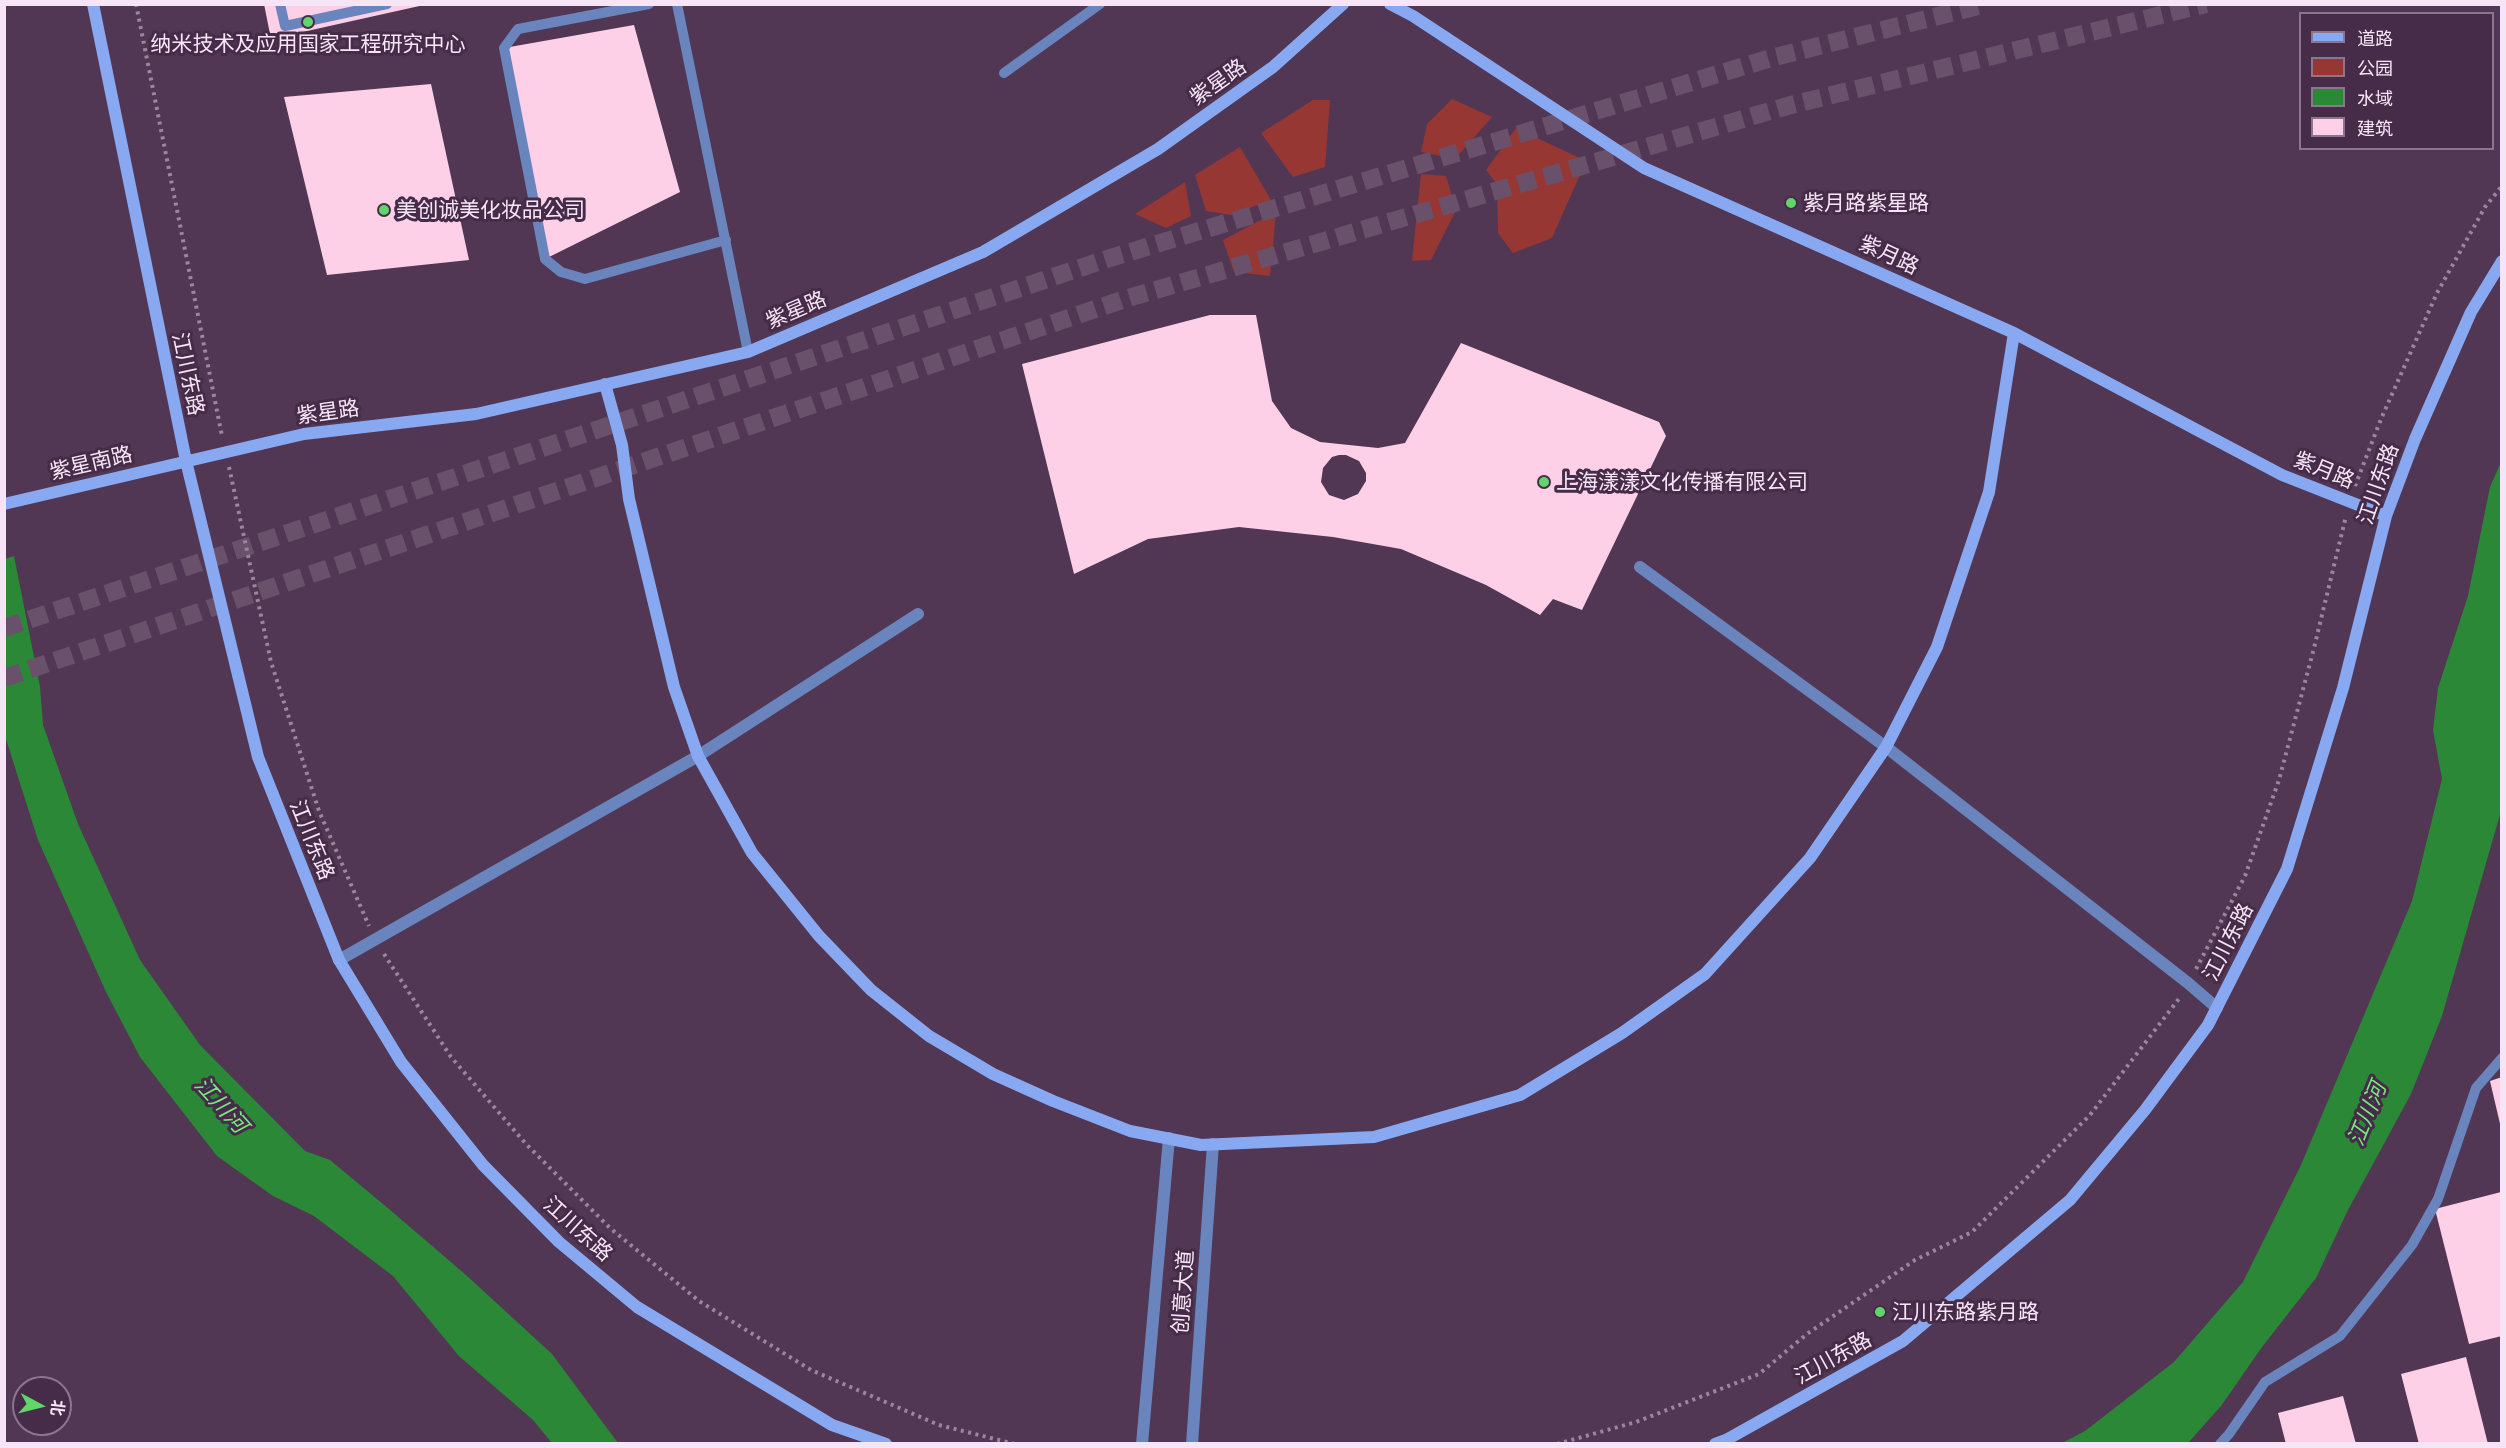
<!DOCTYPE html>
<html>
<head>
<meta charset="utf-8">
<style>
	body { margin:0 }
	#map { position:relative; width:2506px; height:1448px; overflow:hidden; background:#513753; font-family:Ubuntu,"Noto Sans SC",sans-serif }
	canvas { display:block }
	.frame { position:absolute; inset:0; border:6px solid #f6e5f6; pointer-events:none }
	.legend { position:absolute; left:2299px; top:12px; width:195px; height:138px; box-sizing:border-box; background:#462c48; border:2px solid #8c768e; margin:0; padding:8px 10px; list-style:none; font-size:18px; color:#f6e5f6 }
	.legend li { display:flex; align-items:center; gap:12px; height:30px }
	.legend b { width:30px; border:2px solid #8c768e }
	.north { position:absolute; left:12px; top:1376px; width:60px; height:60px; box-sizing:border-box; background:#462c48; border:2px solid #8c768e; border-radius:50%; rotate:97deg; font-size:16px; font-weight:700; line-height:24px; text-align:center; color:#f6e5f6 }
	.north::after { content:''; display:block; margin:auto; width:21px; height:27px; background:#60d56a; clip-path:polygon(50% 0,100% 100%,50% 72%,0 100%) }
</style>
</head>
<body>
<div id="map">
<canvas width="2506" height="1448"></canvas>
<div class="frame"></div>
<ul class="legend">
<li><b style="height:8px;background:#88a9f2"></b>道路</li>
<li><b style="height:16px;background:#973734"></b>公园</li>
<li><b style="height:16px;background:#2b8837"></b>水域</li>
<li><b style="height:16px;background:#fdd0e8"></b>建筑</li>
</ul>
<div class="north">北</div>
</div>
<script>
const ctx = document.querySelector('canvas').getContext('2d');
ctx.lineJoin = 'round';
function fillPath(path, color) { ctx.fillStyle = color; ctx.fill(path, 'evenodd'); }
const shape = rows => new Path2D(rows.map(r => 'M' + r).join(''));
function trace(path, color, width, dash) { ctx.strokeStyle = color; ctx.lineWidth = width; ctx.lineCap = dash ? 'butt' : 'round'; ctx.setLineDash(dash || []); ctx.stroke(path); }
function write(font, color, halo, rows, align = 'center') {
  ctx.font = font + ' Ubuntu,"Noto Sans SC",sans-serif'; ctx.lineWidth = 6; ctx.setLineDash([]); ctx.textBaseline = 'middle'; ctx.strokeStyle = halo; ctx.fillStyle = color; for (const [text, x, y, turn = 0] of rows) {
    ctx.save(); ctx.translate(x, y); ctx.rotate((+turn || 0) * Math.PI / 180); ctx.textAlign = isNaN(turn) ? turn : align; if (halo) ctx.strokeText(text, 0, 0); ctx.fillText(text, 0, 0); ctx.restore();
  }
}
fillPath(shape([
	[1452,99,1492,117,1455,159,1421,152,1427,124],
	[1313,100,1330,100,1325,167,1293,177,1261,133],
	[1516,128,1586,161,1552,238,1513,253,1498,233,1497,184,1486,170],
	[1240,147,1271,200,1231,215,1206,211,1195,175],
	[1421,174,1446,176,1456,210,1431,260,1412,261],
	[1185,182,1191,216,1166,228,1135,214],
	[1276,212,1270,276,1234,272,1223,240]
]), '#973734');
fillPath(shape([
	[2501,462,2501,811,2442,1016,2411,1094,2348,1210,2316,1278,2262,1347,2221,1406,2188,1443,2062,1443,2085,1431,2174,1362,2243,1282,2301,1165,2412,901,2442,779,2433,730,2438,688,2468,596,2490,487],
	[14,556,40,687,43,725,78,824,140,960,200,1045,305,1151,330,1160,389,1209,466,1275,552,1354,618,1443,552,1443,533,1420,459,1356,393,1276,314,1216,273,1196,217,1156,140,1057,106,992,38,840,5,736,5,559]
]), '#2b8837');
fillPath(shape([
	[264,4,424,4,424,5,271,39],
	[634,25,680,192,545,259,504,48],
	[431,84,469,260,327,275,284,97],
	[1210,315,1256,315,1272,401,1291,428,1320,442,1378,448,1405,443,1461,343,1659,422,1666,436,1582,610,1553,599,1540,615,1486,585,1401,549,1333,537,1239,527,1148,539,1074,574,1022,364],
	[1339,455,1346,455,1359,461,1366,473,1366,481,1358,494,1344,500,1329,495,1321,482,1323,468,1332,457],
	[2502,1077,2502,1128,2501,1128,2490,1081],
	[2501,1192,2502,1336,2469,1344,2435,1209],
	[2466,1357,2488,1444,2419,1444,2401,1374],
	[2343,1396,2356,1444,2286,1444,2278,1413]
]), '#fdd0e8');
trace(shape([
	[4,628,1107,259,1771,58,1986,4],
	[4,678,1125,299,1791,105,2206,4]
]), '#6a516b', 18, [18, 9]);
trace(shape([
	[136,4,222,436],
	[229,467,271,662,319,811,369,926],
	[2355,486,2381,419,2437,293,2485,207,2502,186],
	[384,954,451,1057,526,1144,610,1228,699,1301,811,1370,939,1425,1015,1444],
	[2196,969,2245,876,2279,780,2314,648,2346,516],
	[1557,1444,1636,1422,1759,1374,1807,1334,1915,1260,1972,1232,2090,1115,2181,996]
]), '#9c869d', 4, [3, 4.5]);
trace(shape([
	[280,4,285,26,387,4],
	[649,4,518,29,504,48,545,259,561,272,585,279,726,240],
	[677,4,748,352],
	[1004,73,1100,4],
	[2220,1444,2229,1434,2265,1382,2340,1336,2412,1245,2438,1199,2476,1088,2502,1058]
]), '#6a84be', 10);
trace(shape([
	[1640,567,1886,747,2188,983,2217,1008],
	[339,960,698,756,918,614],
	[1142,1444,1169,1138],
	[1192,1444,1213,1144]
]), '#6a84be', 12);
trace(shape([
	[93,4,186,461,258,757,339,960,401,1062,483,1165,559,1242,637,1307,832,1425,886,1444],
	[1390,4,1413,16,1644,168,2014,333,2282,475,2386,516],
	[605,384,622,445,629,499,674,687,698,756,752,853,819,936,871,990,929,1036,993,1074,1053,1101,1130,1131,1201,1145,1374,1137,1520,1095,1622,1033,1705,974,1810,858,1886,747,1937,647,1989,492,2014,333],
	[4,504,304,434,476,414,748,352,983,252,1158,149,1273,67,1343,4],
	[1715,1444,1726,1440,1903,1341,2070,1200,2145,1110,2208,1025,2287,869,2343,688,2386,516,2415,439,2471,312,2502,261]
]), '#88a9f2', 12);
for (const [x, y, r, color] of [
	[308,22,6,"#60d56a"],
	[1791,203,6,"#60d56a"],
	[384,210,6,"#60d56a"],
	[1544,482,6,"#60d56a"],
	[1880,1312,6,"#60d56a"]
]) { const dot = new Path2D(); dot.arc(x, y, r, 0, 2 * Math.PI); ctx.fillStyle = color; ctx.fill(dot); trace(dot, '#462c48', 2); }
write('21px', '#f6e5f6', '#462c48', [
	["纳米技术及应用国家工程研究中心",308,44,"center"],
	["紫月路紫星路",1803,203],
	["美创诚美化妆品公司",396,210],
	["上海漾漾文化传播有限公司",1556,482],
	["江川东路紫月路",1892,1312]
], 'left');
write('21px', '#f6e5f6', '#462c48', [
	["紫星路",1218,82,-35],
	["紫月路",1889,255,25],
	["紫星路",796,310,-23],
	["江川东路",188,374,78],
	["紫星路",328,412,-8],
	["紫星南路",91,463,-13],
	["紫月路",2324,470,22],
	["江川东路",2378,484,-71],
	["江川东路",312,840,68],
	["江川东路",2228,942,-63],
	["江川东路",578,1229,42],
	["创意大道",1183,1292,-86],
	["江川东路",1833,1358,-29]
]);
write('italic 22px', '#78e980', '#462c48', [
	["江川河",221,1105,48],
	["江川河",2367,1114,-68]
]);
</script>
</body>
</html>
